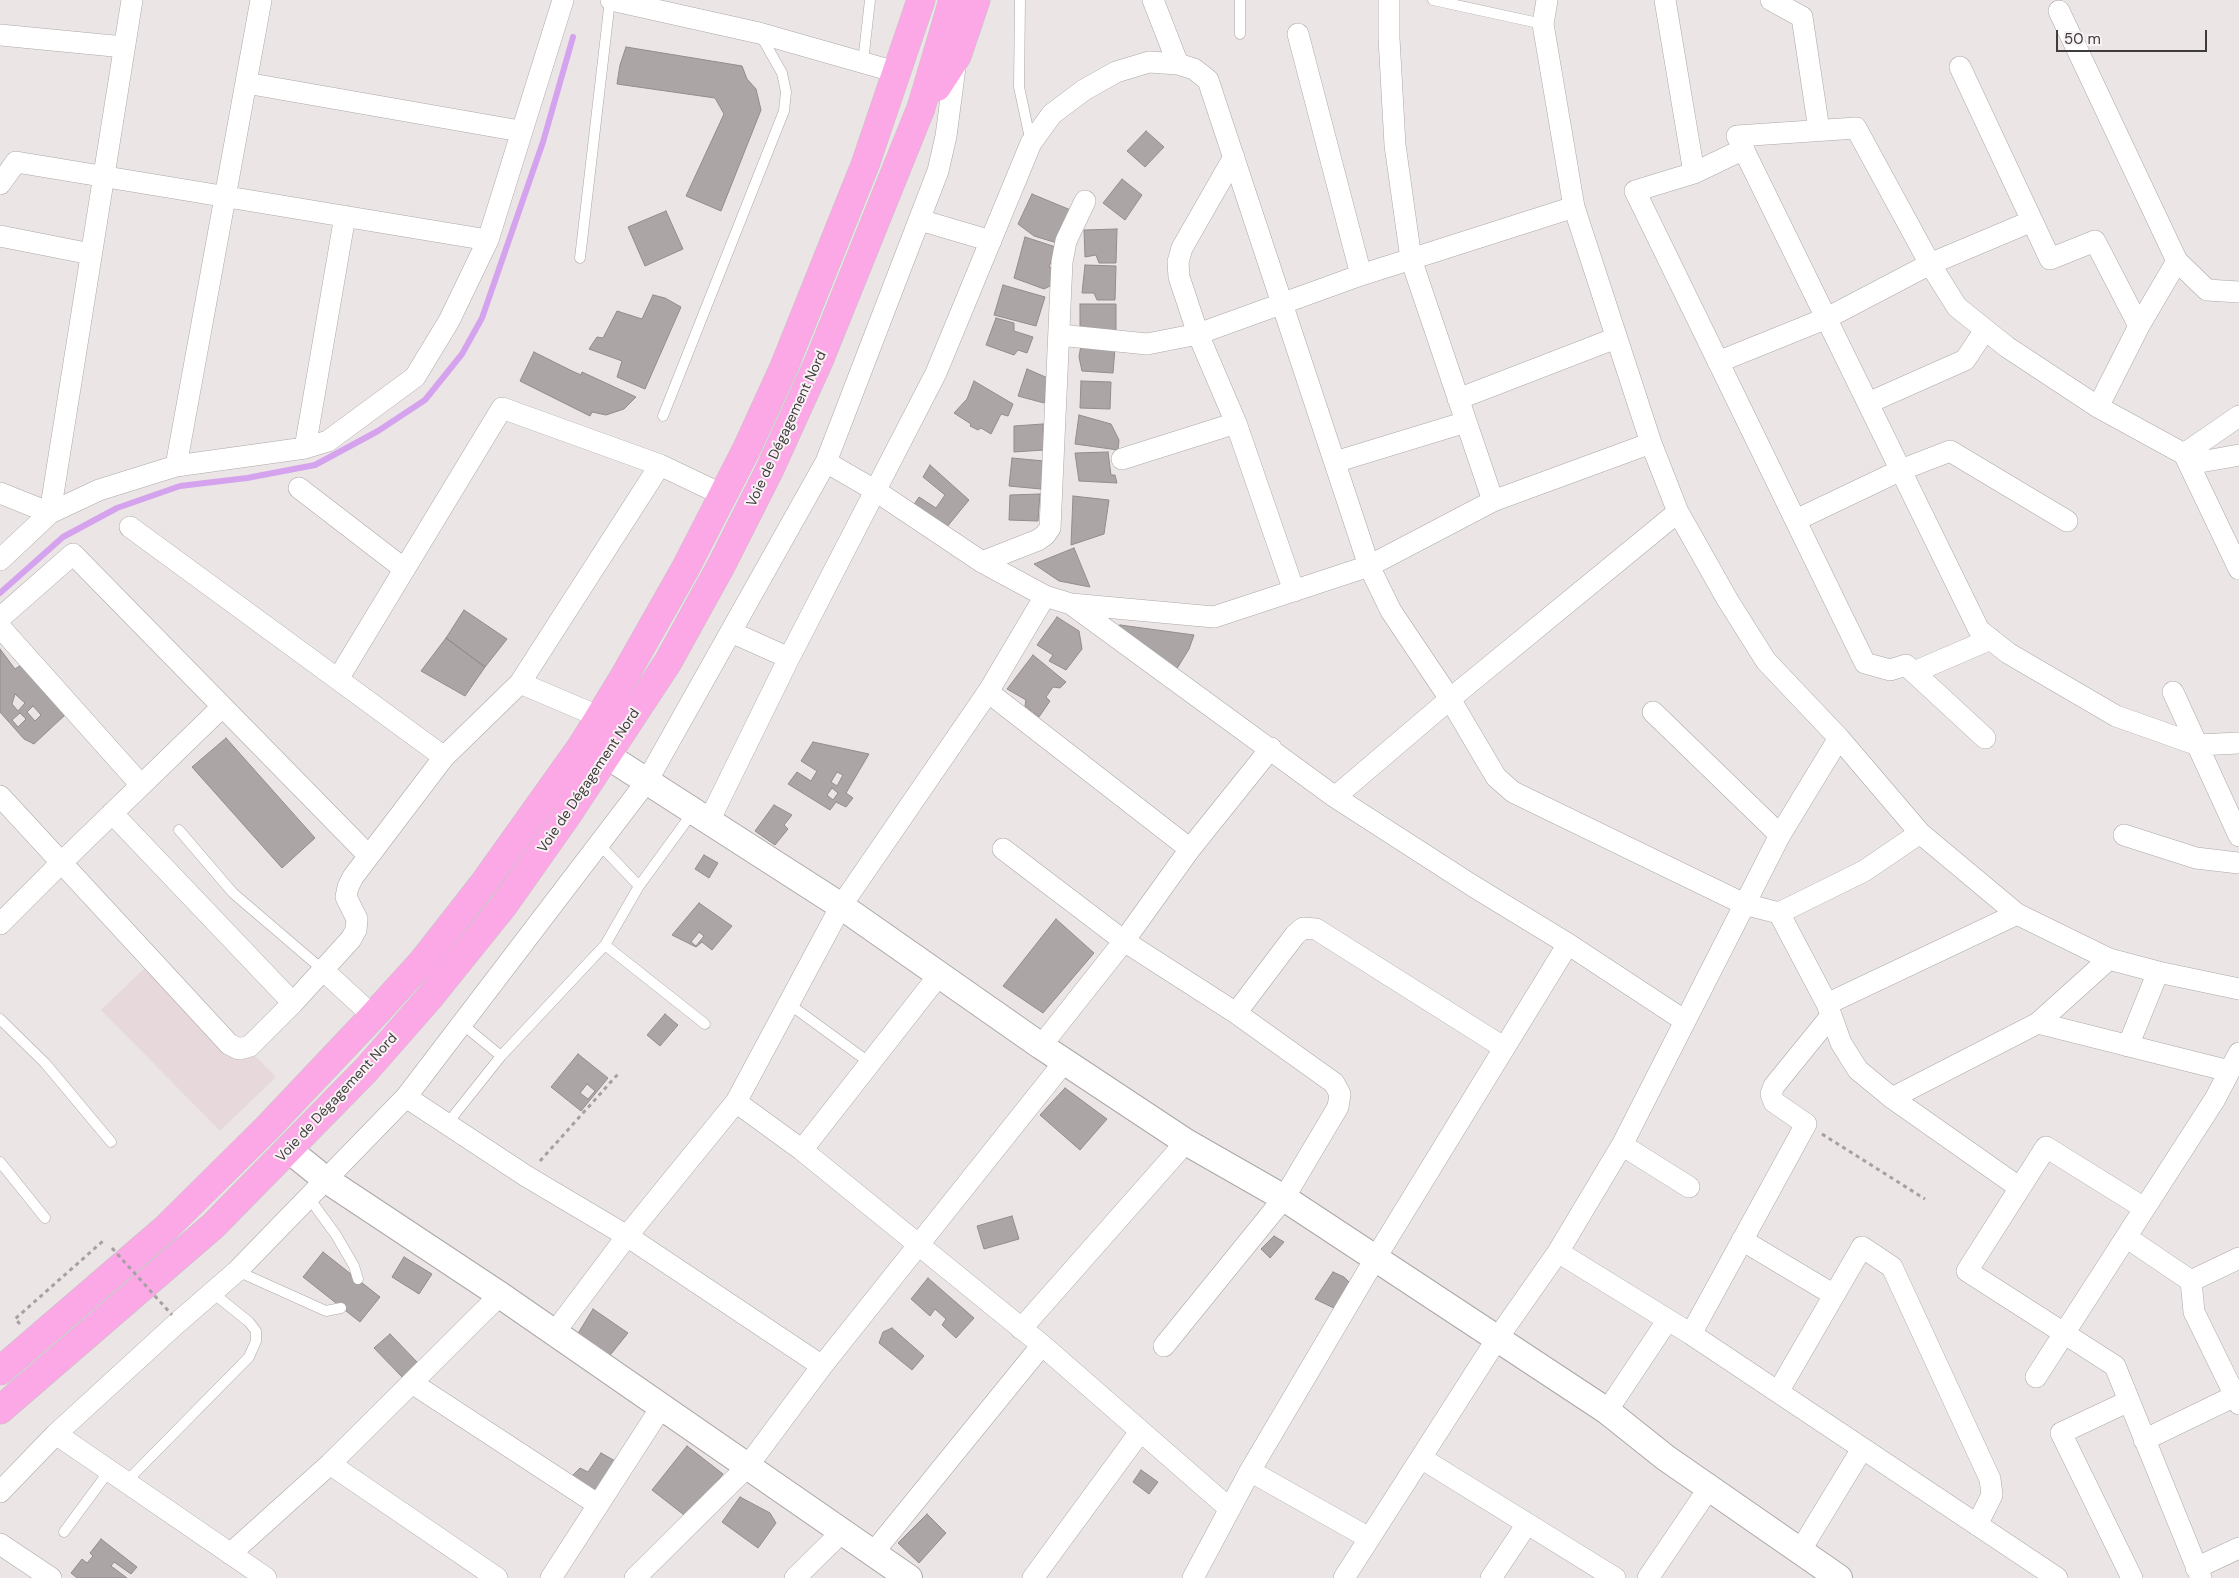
<!DOCTYPE html>
<html>
<head>
<meta charset="utf-8">
<style>
	body { margin:0 }
	#map { position:relative; width:2239px; height:1578px; overflow:hidden; background:#ebe5e6; font-family:"DM Sans",sans-serif }
	canvas { display:block }
	.scale { position:absolute; left:2056px; top:30px; width:151px; height:22px; box-sizing:border-box; border:2px solid #3e3c3c; border-top:0; padding-left:6px; font-size:15px; line-height:18px; white-space:nowrap; color:#3e3c3c; -webkit-text-stroke:4px #f9f2f4; paint-order:stroke }
</style>
</head>
<body>
<div id="map">
<canvas width="2239" height="1578"></canvas>
<div class="scale">50 m</div>
</div>
<script>
const ctx = document.querySelector('canvas').getContext('2d');
ctx.lineJoin = 'round';
function fillPath(path, color) { ctx.fillStyle = color; ctx.fill(path, 'evenodd'); }
const shape = rows => new Path2D(rows.map(r => 'M' + r).join(''));
function trace(path, color, width, dash) { ctx.strokeStyle = color; ctx.lineWidth = width; ctx.lineCap = dash ? 'butt' : 'round'; ctx.setLineDash(dash || []); ctx.stroke(path); }
function write(font, color, halo, rows, align = 'center') {
  ctx.font = font + ' "DM Sans",sans-serif'; ctx.lineWidth = 4; ctx.setLineDash([]); ctx.textBaseline = 'middle'; ctx.strokeStyle = halo; ctx.fillStyle = color; for (const [text, x, y, turn = 0] of rows) {
    ctx.save(); ctx.translate(x, y); ctx.rotate((+turn || 0) * Math.PI / 180); ctx.textAlign = isNaN(turn) ? turn : align; if (halo) ctx.strokeText(text, 0, 0); ctx.fillText(text, 0, 0); ctx.restore();
  }
}
fillPath(shape([
	[157,956,276,1077,220,1131,101,1010]
]), '#e7d8db');
trace(shape([
	[0,593,63,537,117,508,180,486,247,478,315,465,378,431,425,400,462,354,482,318,543,142,573,37]
]), '#d5a3ee', 6);
const building = shape([
	[626,47,742,66,747,79,756,89,761,110,721,211,686,196,724,114,715,98,617,84,620,65,626,47],
	[1146,131,1164,147,1145,167,1127,151,1146,131],
	[1122,179,1142,195,1125,220,1103,203,1122,179],
	[1032,194,1073,211,1057,243,1034,236,1018,224,1032,194],
	[666,211,683,249,645,266,628,227,666,211],
	[1117,229,1116,263,1099,263,1096,255,1085,257,1084,230,1117,229],
	[1025,237,1056,247,1049,267,1055,269,1054,284,1044,289,1014,278,1025,237],
	[1085,265,1116,266,1115,300,1097,300,1094,293,1082,293,1085,265],
	[1003,285,1045,297,1036,326,994,315,1003,285],
	[653,295,665,298,681,307,645,389,617,377,622,361,589,349,597,337,603,338,617,311,642,319,653,295],
	[1080,304,1116,304,1116,330,1080,331,1080,304],
	[996,318,1014,323,1014,331,1033,337,1027,353,1018,350,1014,355,986,345,996,318],
	[1081,345,1115,348,1113,373,1082,371,1079,357,1081,345],
	[534,352,572,371,581,375,582,372,636,397,624,409,606,415,592,412,590,416,520,381,534,352],
	[1027,369,1050,379,1044,403,1018,396,1027,369],
	[974,381,1013,404,1008,416,1001,414,991,434,981,428,978,430,970,426,971,424,954,413,967,399,974,381],
	[1081,381,1111,382,1110,409,1080,408,1081,381],
	[1079,415,1111,424,1119,440,1118,450,1075,444,1079,415],
	[1043,424,1044,450,1014,452,1014,426,1043,424],
	[1108,452,1111,475,1115,475,1117,483,1079,481,1075,453,1108,452],
	[1012,458,1044,461,1041,489,1009,486,1012,458],
	[930,465,969,500,946,528,913,506,919,497,936,508,945,495,923,477,930,465],
	[1040,494,1038,521,1009,520,1010,495,1040,494],
	[1073,496,1109,500,1104,534,1071,545,1073,496],
	[1074,548,1090,587,1059,581,1034,564,1074,548],
	[464,610,507,639,485,667,446,638,464,610],
	[1057,617,1079,631,1082,649,1066,670,1049,661,1053,655,1037,645,1057,617],
	[1120,625,1194,635,1189,649,1173,675,1112,631,1120,625],
	[446,638,485,667,465,696,421,671,446,638],
	[0,649,15,669,21,665,65,715,34,744,24,739,0,712,0,649],
	[15,694,25,703,18,711,12,704,15,694],
	[33,706,41,715,35,721,27,712,33,706],
	[20,713,26,719,18,727,12,720,20,713],
	[1033,655,1066,682,1060,688,1053,687,1046,697,1050,701,1039,717,1025,706,1026,700,1007,689,1033,655],
	[226,738,315,838,282,868,192,767,226,738],
	[813,742,869,754,846,793,853,798,846,807,836,802,830,810,788,784,797,772,811,781,817,771,801,761,813,742],
	[837,772,843,775,837,786,831,782,837,772],
	[832,788,838,793,833,800,827,795,832,788],
	[774,805,792,815,784,825,788,829,775,845,755,831,774,805],
	[704,855,718,863,709,878,695,869,704,855],
	[699,903,732,926,712,950,702,942,696,947,672,935,699,903],
	[699,932,704,936,696,946,691,942,699,932],
	[1056,919,1094,953,1043,1013,1003,986,1056,919],
	[665,1014,678,1025,660,1046,647,1035,665,1014],
	[578,1054,608,1078,581,1111,551,1087,578,1054],
	[587,1084,595,1091,588,1099,580,1093,587,1084],
	[1065,1088,1107,1119,1080,1150,1040,1115,1065,1088],
	[1012,1216,1019,1239,984,1249,977,1226,1012,1216],
	[1274,1236,1284,1242,1270,1258,1261,1249,1274,1236],
	[323,1252,380,1297,360,1322,303,1277,323,1252],
	[404,1257,432,1274,419,1294,392,1277,404,1257],
	[1333,1272,1344,1277,1354,1287,1340,1311,1315,1299,1333,1272],
	[928,1278,974,1318,956,1338,942,1325,946,1319,935,1309,930,1316,911,1299,928,1278],
	[593,1309,628,1333,607,1359,574,1340,593,1309],
	[892,1328,924,1356,912,1370,879,1343,883,1332,892,1328],
	[390,1334,418,1363,403,1378,374,1348,390,1334],
	[687,1446,723,1474,688,1518,652,1490,687,1446],
	[601,1453,617,1462,592,1497,568,1480,580,1468,588,1472,601,1453],
	[1141,1470,1158,1482,1149,1494,1133,1482,1141,1470],
	[740,1497,770,1513,776,1523,758,1548,722,1522,740,1497],
	[927,1514,946,1533,919,1563,898,1543,927,1514],
	[101,1539,137,1567,131,1574,114,1562,111,1566,127,1578,77,1578,71,1573,82,1559,87,1563,93,1556,90,1553,101,1539]
]);
fillPath(building, '#aca5a5');
trace(building, '#938c8c', 1);
const service = shape([
	[1020,0,1019,87,1031,143],
	[1433,0,1543,24],
	[1240,34,1240,0],
	[863,62,870,0],
	[580,258,610,0],
	[663,416,784,111,786,92,782,73,761,36],
	[179,830,233,893,323,970],
	[639,886,693,812],
	[605,945,705,1024],
	[789,1004,870,1063],
	[0,1019,45,1063,111,1142],
	[462,1024,501,1056],
	[447,1124,501,1056,605,945,639,886,599,844],
	[0,1162,45,1218],
	[309,1198,336,1235,354,1266,358,1279],
	[237,1271,326,1311,341,1308],
	[126,1482,249,1357,256,1341,256,1331,249,1322,213,1293],
	[64,1532,109,1471]
]);
const minor = shape([
	[611,0,759,33,896,72],
	[1153,0,1178,64],
	[1389,0,1389,38,1395,145,1411,259,1493,501],
	[1547,0,1543,24,1574,207,1651,443,1678,512,1727,599,1766,661,1839,738,1920,833,2017,914,2109,959,2158,972,2239,989],
	[1665,0,1694,173],
	[1771,0,1802,17,1819,130],
	[2059,11,2177,261,2207,290,2239,292],
	[1298,34,1361,275],
	[0,35,124,47],
	[1960,67,2050,259,2095,241,2139,326],
	[246,83,520,131],
	[1744,149,1694,173,1635,191,1865,663,1890,670,1906,665,1985,738],
	[1234,157,1182,248,1178,262,1179,277,1198,334,1236,423,1294,591],
	[0,184,16,162,488,240],
	[920,220,991,241],
	[0,236,91,254],
	[1059,335,1147,344,1198,334,1361,275,1574,207],
	[1718,362,1827,318,1930,264,2032,221],
	[1458,399,1616,338],
	[1868,403,1965,360,1985,330],
	[2098,407,2139,326,2177,261],
	[305,448,345,216],
	[2184,454,2239,416],
	[1122,459,1236,423],
	[826,462,876,491,982,562,1045,596,1071,604,1335,797,1473,886,1568,944,1685,1021],
	[1335,462,1466,422],
	[2189,464,2239,455],
	[176,466,261,0],
	[299,488,403,568],
	[0,493,50,513,132,0],
	[1796,520,1901,470,1950,451,2067,521],
	[130,527,444,757],
	[0,560,50,513,99,490,176,466,305,448,328,441,415,377,449,321,488,240,563,0],
	[982,562,1038,540,1045,535,1050,528,1062,262,1066,241,1085,201],
	[2239,569,2184,454,2098,407,2007,347,1957,307,1930,264,1856,128,1737,136,1979,630,2008,653,2116,716,2198,745,2239,743],
	[1071,604,1214,617,1369,566,1493,501,1651,443],
	[0,618,73,554,369,856],
	[0,627,141,785],
	[731,632,789,658],
	[1914,672,1991,639],
	[338,679,502,408,660,465,723,495],
	[520,683,600,717],
	[988,692,1190,849],
	[2173,692,2239,836],
	[1653,712,1780,835],
	[0,796,229,1044,239,1049,250,1046,293,1003,351,939,356,930,357,919,346,897,348,887,353,877,444,757,520,683,660,465],
	[1335,797,1450,699,1678,512],
	[112,813,293,1003],
	[709,821,789,658,936,373,1031,143,1052,114,1084,90,1116,72,1149,62,1178,64,1194,69,1208,80,1369,566,1391,611,1450,699,1496,777,1513,792,1744,904,1779,913,1864,871,1920,833],
	[2124,835,2196,858,2239,863],
	[1003,849,1124,941,1236,1013,1334,1083,1340,1094,1338,1107,1284,1198,1164,1346],
	[1779,913,1827,1004,1841,1043,1858,1070,1892,1098,2020,1188],
	[0,924,61,863,222,707],
	[323,970,373,1016],
	[1827,1004,2017,914],
	[1236,1013,1295,935,1303,928,1316,929,1503,1047],
	[2038,1023,2109,959],
	[1041,1046,1124,941,1190,849,1271,748],
	[2128,1046,2158,972],
	[406,1097,526,1176,627,1236,822,1366],
	[1892,1098,2038,1023,2229,1071],
	[736,1102,802,1150,1042,1345,1230,1509],
	[1622,1145,1689,1187],
	[802,1150,939,975],
	[2144,1208,2046,1147,1967,1271,2115,1366,2201,1578],
	[2126,1237,2191,1281],
	[1742,1240,1834,1295],
	[1558,1252,1691,1334,2057,1578],
	[2191,1281,2194,1312,2239,1404],
	[2191,1281,2239,1258],
	[1021,1329,1186,1142],
	[554,1333,627,1236,736,1102,841,906,988,692,1045,596],
	[1691,1334,1806,1124,1774,1102,1771,1094,1774,1086,1830,1017],
	[2036,1377,2215,1099,2239,1053],
	[412,1383,597,1504],
	[1778,1392,1862,1247,1892,1267,1990,1479,1992,1495,1977,1525],
	[2129,1401,2061,1433,2132,1578],
	[1607,1411,1667,1321],
	[56,1434,266,1578],
	[2144,1440,2239,1394],
	[1421,1458,1615,1578],
	[330,1464,497,1578],
	[1250,1471,1369,1538],
	[0,1492,56,1434,176,1324,237,1271,406,1097,647,781,826,462,938,171,946,136,956,60],
	[0,1544,51,1578],
	[1800,1551,1862,1449],
	[873,1553,1042,1345],
	[230,1554,330,1464,500,1295],
	[2196,1568,2239,1548],
	[551,1578,662,1406],
	[635,1578,747,1467,822,1366,1065,1061],
	[795,1578,843,1531],
	[1033,1578,1140,1432],
	[1193,1578,1250,1471,1375,1259,1568,944],
	[1344,1578,1497,1339,1558,1252,1622,1145,1780,835,1839,738],
	[1491,1578,1527,1524],
	[1648,1578,1709,1488]
]);
const tertiary = shape([
	[606,755,841,906,1041,1046,1186,1142,1284,1198,1607,1411,1666,1458,1839,1578],
	[289,1150,325,1179,500,1295,909,1578]
]);
const trunk = shape([
	[937,87,957,56,976,0],
	[0,1371,166,1228,267,1128,373,1016,423,961,484,883,581,747,625,675,685,569,747,448,784,367,865,165,921,0],
	[0,1410,213,1226,366,1070,430,997,504,905,566,817,668,662,721,566,770,469,819,361,921,108,953,0]
]);
trace(service, '#ada7a8', 11);
trace(minor, '#ada7a8', 22);
trace(tertiary, '#ada7a8', 28);
trace(trunk, '#c5c4c4', 29);
trace(shape([
	[1822,1134,1925,1199],
	[540,1161,618,1074],
	[20,1324,15,1319,103,1241]
]), '#a5a0a1', 3, [4, 4]);
trace(service, '#fff', 10);
trace(minor, '#fff', 21);
trace(tertiary, '#fff', 26);
trace(trunk, '#fca8e7', 28);
trace(shape([
	[112,1248,172,1315]
]), '#a5a0a1', 3, [4, 4]);
write('14px', '#3e3c3c', '#f9f2f4', [
	["Voie de Dégagement Nord",787,429,-65],
	["Voie de Dégagement Nord",589,781,-56],
	["Voie de Dégagement Nord",337,1098,-47]
]);
</script>
</body>
</html>
